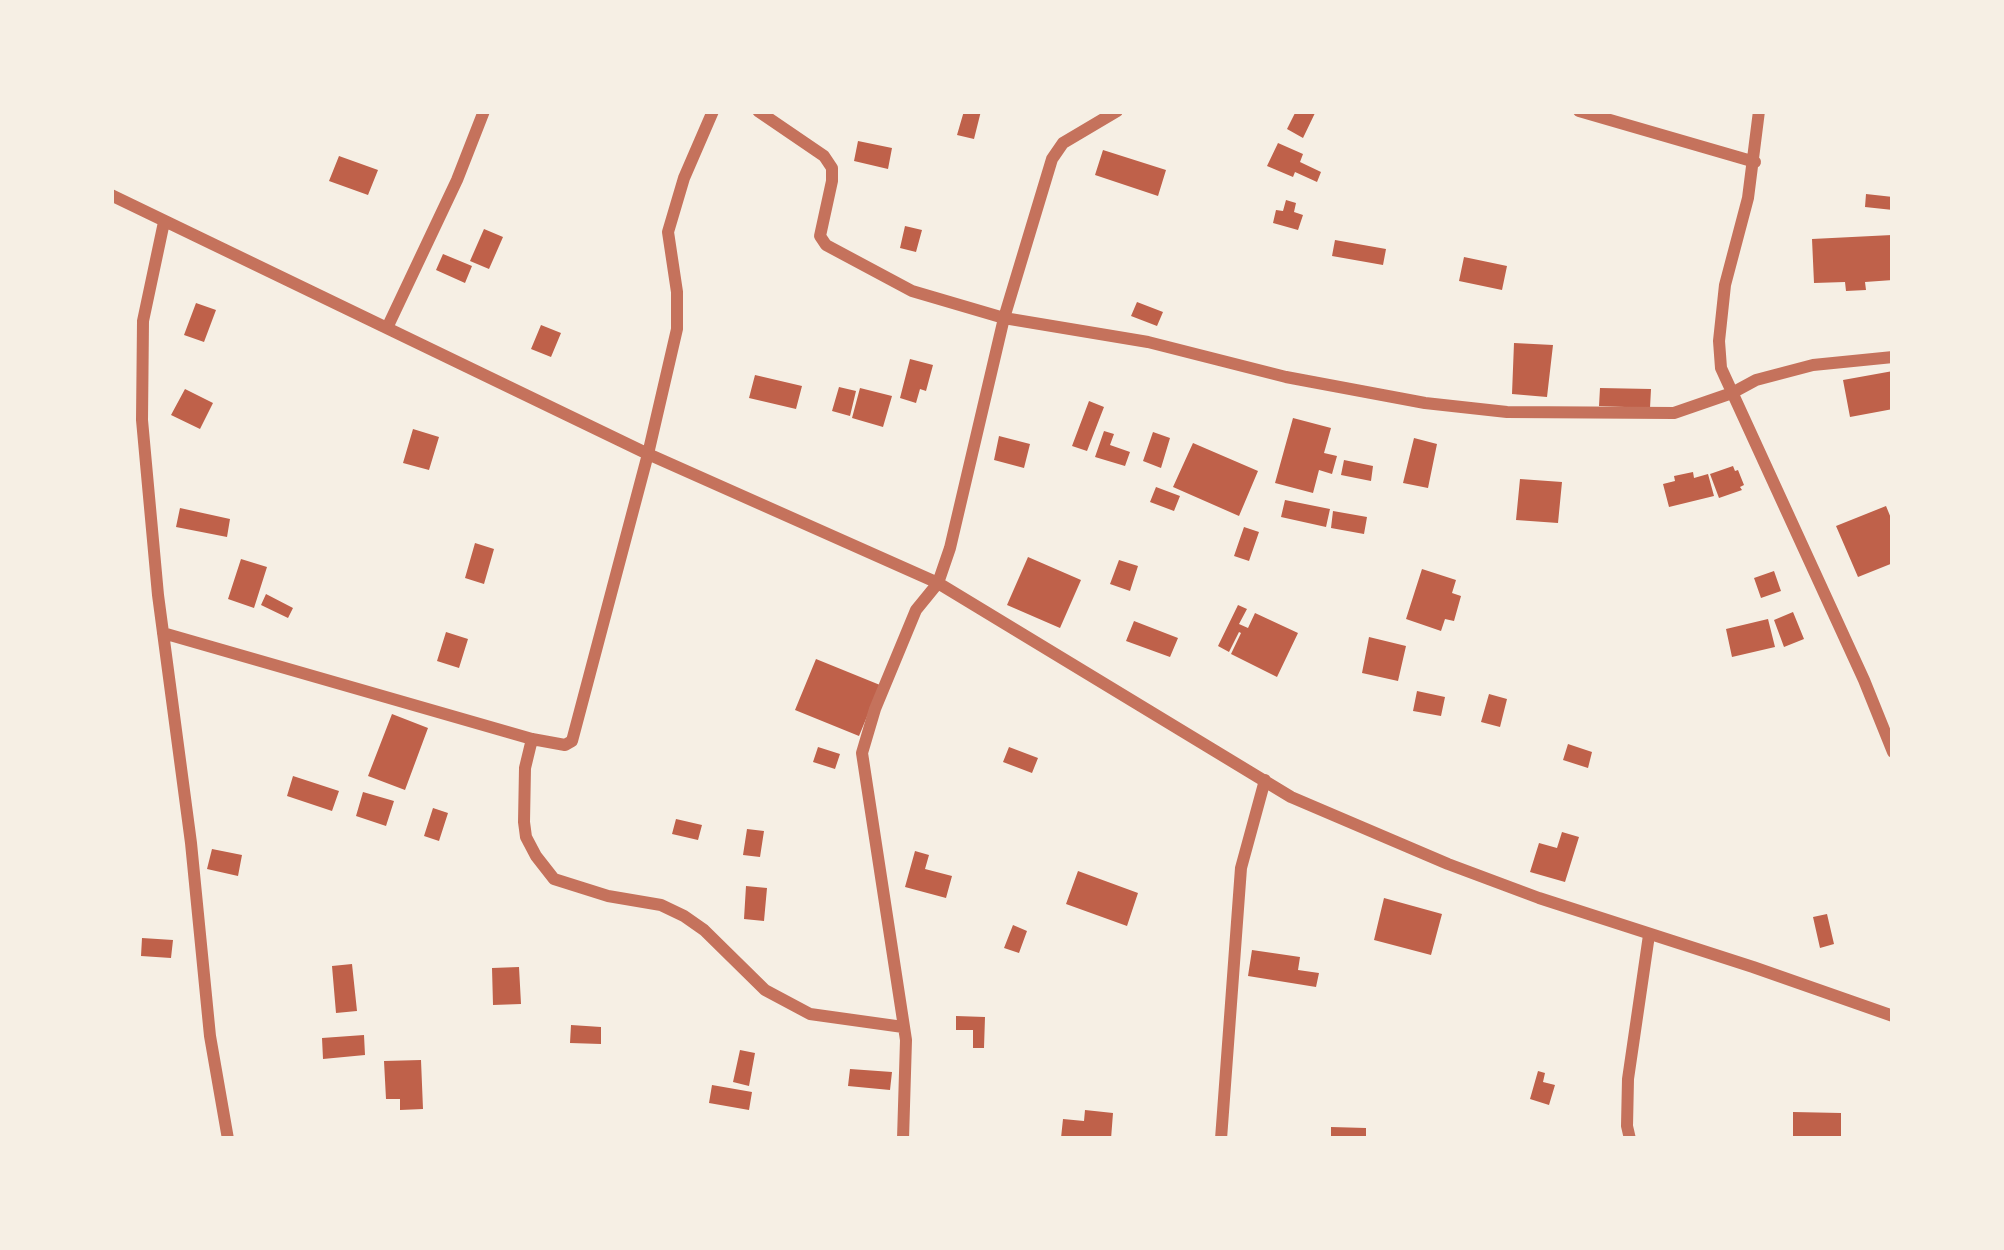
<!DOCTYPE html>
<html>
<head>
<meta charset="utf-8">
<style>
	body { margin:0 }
	#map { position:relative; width:2004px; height:1250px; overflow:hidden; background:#f6efe4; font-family:"Public Sans",sans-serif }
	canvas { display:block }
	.frame { position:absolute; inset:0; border:114px solid #f6efe4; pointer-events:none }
</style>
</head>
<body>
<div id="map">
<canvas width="2004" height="1250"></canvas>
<div class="frame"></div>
</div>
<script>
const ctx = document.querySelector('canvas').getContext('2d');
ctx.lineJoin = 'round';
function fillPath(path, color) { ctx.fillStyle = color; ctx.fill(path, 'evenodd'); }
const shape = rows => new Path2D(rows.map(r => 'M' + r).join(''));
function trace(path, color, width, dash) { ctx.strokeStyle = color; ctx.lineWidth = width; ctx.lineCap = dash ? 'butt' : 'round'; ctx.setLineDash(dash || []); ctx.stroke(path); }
fillPath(shape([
	[964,111,981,111,974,139,957,135],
	[1296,111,1315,113,1303,138,1287,129],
	[858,141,892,148,888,169,854,161],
	[1278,143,1303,154,1300,162,1321,172,1317,182,1295,172,1293,177,1267,166],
	[1103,150,1166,170,1158,196,1095,175],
	[339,156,378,170,368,195,329,181],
	[1866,194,1893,197,1893,210,1865,207],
	[1286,200,1296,203,1294,212,1303,215,1298,230,1273,223,1276,210,1283,211],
	[905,226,922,230,916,252,900,248],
	[484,229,503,237,489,269,470,261],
	[1892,235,1893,280,1865,282,1866,290,1846,291,1845,282,1814,283,1812,239],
	[1335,240,1386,249,1383,265,1332,256],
	[443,254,472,266,465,283,436,270],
	[1464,257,1507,266,1502,290,1459,281],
	[1137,302,1163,312,1157,326,1131,316],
	[196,303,216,310,204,342,184,335],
	[541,325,561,333,551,357,531,349],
	[1514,343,1553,345,1547,397,1512,394],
	[910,359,933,365,926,391,920,389,916,403,900,398],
	[1893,371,1893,409,1850,417,1843,380],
	[755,375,802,386,796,409,749,398],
	[839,387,856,391,850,416,832,411],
	[860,388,892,396,883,427,852,418],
	[1600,388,1651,389,1650,408,1599,406],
	[185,389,213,403,200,429,171,415],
	[1089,401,1104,407,1087,451,1072,446],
	[1293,418,1331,428,1324,453,1337,456,1332,474,1319,470,1313,493,1275,483],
	[413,429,439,437,429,470,403,463],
	[1104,431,1114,434,1110,445,1130,452,1125,466,1095,457],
	[1153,432,1170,438,1161,468,1143,461],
	[999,436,1030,444,1024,468,994,460],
	[1414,438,1437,444,1428,488,1403,483],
	[1193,443,1258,471,1239,516,1173,487],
	[1344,460,1373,466,1371,481,1341,475],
	[1733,466,1735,471,1738,470,1744,485,1740,487,1742,490,1719,498,1710,474],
	[1693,472,1694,478,1708,474,1714,496,1669,507,1663,484,1675,481,1674,476],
	[1520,479,1562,482,1558,523,1516,520],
	[1156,487,1180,496,1174,511,1150,502],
	[1285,500,1330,509,1326,527,1281,517],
	[1886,506,1893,523,1893,563,1858,577,1836,526],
	[180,508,230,519,227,537,176,527],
	[1333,511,1367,517,1364,534,1331,528],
	[1244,527,1259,532,1249,561,1234,556],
	[475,543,494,549,484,584,465,578],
	[1028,557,1081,580,1060,628,1007,605],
	[241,559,267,567,254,608,228,599],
	[1119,560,1138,566,1130,591,1110,584],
	[1422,569,1456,580,1452,593,1461,596,1454,621,1445,619,1441,631,1406,619],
	[1774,571,1781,591,1761,598,1754,578],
	[266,594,293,608,288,618,261,605],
	[1238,605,1247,609,1239,624,1248,628,1255,613,1298,633,1277,677,1231,654,1241,633,1239,632,1229,652,1218,646],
	[1793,612,1804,639,1784,647,1774,620],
	[1768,619,1775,647,1732,657,1726,629],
	[1134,621,1178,638,1170,657,1126,641],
	[446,632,468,639,459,668,437,661],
	[1369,637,1406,646,1398,681,1362,673],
	[816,659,880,685,859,736,795,710],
	[1417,691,1445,697,1441,716,1413,711],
	[1489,694,1507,699,1500,727,1481,722],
	[392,714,428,728,405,790,368,776],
	[1568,744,1592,752,1588,768,1563,760],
	[818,747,840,754,835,769,813,762],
	[1009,747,1038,758,1032,773,1003,762],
	[293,776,339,791,332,811,287,796],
	[363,792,394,801,386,826,356,816],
	[433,808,448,813,439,841,424,836],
	[676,819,702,825,698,840,672,834],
	[747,829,764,831,760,857,743,855],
	[1562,832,1579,837,1565,882,1530,872,1539,843,1557,848],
	[212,849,242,855,238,876,207,869],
	[915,851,929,855,925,869,952,876,946,898,905,887],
	[1078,871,1138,893,1127,926,1066,904],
	[746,886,767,888,764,921,744,919],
	[1384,898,1442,914,1431,955,1374,940],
	[1827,914,1834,944,1820,948,1813,917],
	[1013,925,1027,931,1019,953,1004,948],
	[142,938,173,940,171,958,141,956],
	[1252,950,1300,957,1298,970,1319,973,1316,987,1248,976],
	[352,964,357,1011,336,1013,332,966],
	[519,967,521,1004,493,1005,492,968],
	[956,1016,985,1017,984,1048,973,1048,973,1030,956,1030],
	[571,1025,601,1027,601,1044,570,1043],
	[364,1035,365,1055,323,1059,322,1038],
	[740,1050,755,1053,749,1086,733,1082],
	[421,1060,423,1109,400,1110,400,1099,386,1099,384,1061],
	[850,1069,892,1072,890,1090,848,1086],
	[1538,1071,1545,1073,1543,1082,1555,1085,1549,1105,1530,1099],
	[712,1085,752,1092,749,1110,709,1103],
	[1085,1110,1113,1113,1111,1139,1061,1138,1063,1119,1084,1121],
	[1793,1112,1841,1113,1841,1136,1793,1136],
	[1331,1127,1366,1128,1366,1139,1331,1139]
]), '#bf614a');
trace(shape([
	[758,111,824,156,832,168,832,181,820,236,826,245,912,291,1004,318,1052,159,1063,143,1117,111],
	[1579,111,1755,162],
	[1759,111,1748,198,1725,285,1719,341,1721,368,1864,680,1893,752],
	[111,195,648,454,938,583,1291,797,1448,864,1539,898,1753,967,1893,1016],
	[164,222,143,321,142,420,158,595,191,843,210,1036,228,1139],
	[387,328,457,180,484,111],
	[163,633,532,739,565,745,572,741,648,454,677,329,677,292,668,232,684,178,713,111],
	[532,739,525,768,524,822,526,837,536,856,554,879,608,896,661,905,684,916,704,930,765,990,810,1014,903,1027],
	[903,1139,906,1040,862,753,875,709,916,610,938,583,950,548,1004,318,1148,342,1286,377,1425,403,1507,412,1674,413,1732,393,1756,380,1813,365,1893,357],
	[1221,1139,1241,868,1265,780],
	[1630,1139,1627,1126,1628,1079,1649,935]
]), '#c5725c', 12);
</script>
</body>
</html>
